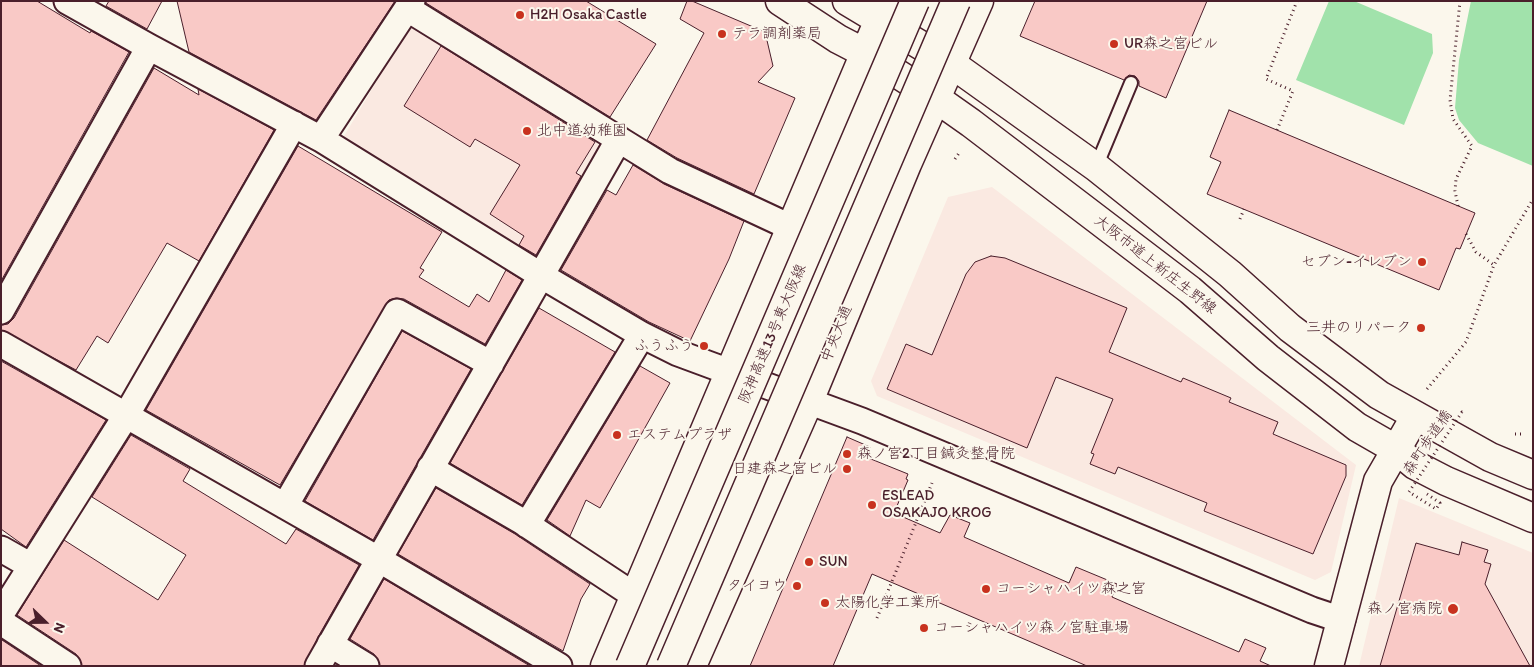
<!DOCTYPE html>
<html>
<head>
<meta charset="utf-8">
<style>
	body { margin:0 }
	#map { position:relative; width:1534px; height:667px; overflow:hidden; background:#fbf7ec; font-family:Itim,sans-serif }
	canvas { display:block }
	.frame { position:absolute; inset:0; border:2px solid #4a1f2b; pointer-events:none }
	.north { position:absolute; left:20px; top:597px; width:50px; height:50px; -webkit-text-stroke:4px #fbf7ec; paint-order:stroke; rotate:112deg; font-size:14px; font-weight:700; line-height:20px; text-align:center; color:#4a1f2b }
	.north::after { content:''; display:block; margin:auto; width:18px; height:22px; background:#4a1f2b; clip-path:polygon(50% 0,100% 100%,50% 72%,0 100%) }
</style>
</head>
<body>
<div id="map">
<canvas width="1534" height="667"></canvas>
<div class="frame"></div>
<div class="north">N</div>
</div>
<script>
const ctx = document.querySelector('canvas').getContext('2d');
ctx.lineJoin = 'round';
function fillPath(path, color) { ctx.fillStyle = color; ctx.fill(path, 'evenodd'); }
const shape = rows => new Path2D(rows.map(r => 'M' + r).join(''));
function trace(path, color, width, dash) { ctx.strokeStyle = color; ctx.lineWidth = width; ctx.lineCap = dash ? 'butt' : 'round'; ctx.setLineDash(dash || []); ctx.stroke(path); }
function write(font, color, halo, rows, align = 'center') {
  ctx.font = font + ' Itim,"Klee One",sans-serif'; ctx.lineWidth = 4; ctx.setLineDash([]); ctx.textBaseline = 'middle'; ctx.strokeStyle = halo; ctx.fillStyle = color; for (const [text, x, y, turn = 0] of rows) {
    ctx.save(); ctx.translate(x, y); ctx.rotate((+turn || 0) * Math.PI / 180); ctx.textAlign = isNaN(turn) ? turn : align; if (halo) ctx.strokeText(text, 0, 0); ctx.fillText(text, 0, 0); ctx.restore();
  }
}
fillPath(shape([
	[410,25,608,145,537,262,340,143],
	[992,187,1356,465,1331,572,1315,580,877,396,871,381,948,197],
	[1399,498,1533,553,1533,666,1359,666]
]), '#fae9e1');
fillPath(shape([
	[1329,1,1354,1,1432,34,1433,53,1404,125,1296,80],
	[1471,1,1533,1,1533,166,1478,143,1459,120,1455,108,1459,60]
]), '#a1e2ab');
const building = shape([
	[1,1,37,1,90,33,91,31,129,52,1,281,1,1],
	[109,1,162,1,147,29,106,6,109,1],
	[177,1,395,1,316,120,189,52,177,1],
	[426,1,586,1,656,44,610,117,426,3,426,1],
	[687,1,692,1,765,32,773,66,758,82,795,98,754,194,677,158,647,140,704,33,680,19,687,1],
	[1035,1,1207,1,1166,98,1139,86,1139,81,1135,76,1129,75,1124,80,1020,36,1035,1],
	[441,46,595,142,576,173,581,176,536,255,519,245,524,236,490,214,520,165,475,139,470,147,404,106,441,46],
	[154,68,199,95,198,89,274,130,199,261,167,243,108,343,97,336,76,370,1,330,1,325,8,324,14,318,154,68],
	[1229,110,1475,213,1460,249,1456,248,1439,290,1207,194,1221,162,1210,157,1229,110],
	[298,146,442,232,420,268,424,270,419,277,469,307,477,294,489,302,506,270,522,280,485,344,404,299,396,298,389,300,280,485,146,410,298,146],
	[633,165,664,184,744,221,729,259,690,341,649,322,561,270,607,190,616,195,633,165],
	[991,256,1005,258,1127,308,1109,352,1181,382,1183,378,1231,398,1229,402,1278,422,1273,434,1346,465,1346,476,1313,554,1204,511,1207,503,1118,467,1115,474,1090,464,1094,454,1091,453,1113,399,1056,377,1027,448,887,389,906,344,932,355,966,274,975,262,991,256],
	[539,308,615,352,522,505,450,463,539,308],
	[402,331,471,369,373,540,305,501,402,331],
	[1,361,106,420,26,547,1,529,1,361],
	[640,366,670,383,600,508,586,500,570,536,547,520,640,366],
	[131,435,190,469,183,481,286,544,296,529,359,565,318,637,304,666,82,666,76,654,17,615,64,540,158,600,186,555,92,497,131,435],
	[847,437,870,447,866,457,908,474,906,479,908,480,894,513,940,533,950,515,970,523,964,537,1069,583,1076,567,1117,584,1112,597,1239,652,1245,639,1266,648,1260,661,1271,666,1087,666,872,574,833,666,750,666,847,437],
	[436,488,515,534,590,584,581,599,563,651,398,554,436,488],
	[1462,542,1488,550,1484,562,1491,564,1485,584,1530,666,1380,666,1416,543,1459,555,1462,542],
	[384,579,530,666,380,666,374,654,350,639,384,579],
	[1,640,2,640,41,666,1,666,1,640]
]);
fillPath(building, '#f9c9c6');
trace(building, '#4a1f2b', 1);
const service = shape([
	[1096,167,1131,83]
]);
const minor = shape([
	[67,1,149,47,321,139,542,276,642,335,678,353,862,421,1312,610,1342,620],
	[408,9,670,171,790,227],
	[321,139,412,1],
	[1,311,149,47],
	[1,344,378,559,559,666],
	[430,468,523,522,635,596],
	[285,506,397,312,491,364],
	[527,525,642,335],
	[1,549,31,566],
	[1,614,127,414,294,124],
	[1,622,68,666],
	[330,644,366,666],
	[318,666,619,139]
]);
const tertiary = shape([
	[1329,666,1378,481,1415,417]
]);
const primary = shape([
	[780,1,838,39,865,53,937,99,971,123,1190,290,1268,358,1357,427,1397,450,1415,465,1446,481,1533,518],
	[847,1,952,64,1096,167,1230,274,1290,328,1379,395,1490,457,1533,475],
	[605,666,887,1],
	[692,666,809,401,907,164,979,1]
]);
trace(service, '#4a1f2b', 16);
trace(minor, '#4a1f2b', 29);
trace(tertiary, '#4a1f2b', 31);
trace(primary, '#4a1f2b', 31);
trace(shape([
	[1277,130,1293,91,1266,79,1297,1],
	[955,159,959,153],
	[1458,206,1455,191,1456,179,1472,146,1453,119,1450,100,1460,1],
	[1240,219,1244,209],
	[1466,234,1476,252,1494,265],
	[1427,389,1466,342,1494,265,1533,199],
	[1515,434,1524,434],
	[877,618,932,483]
]), '#4a1f2b', 3, [1, 4]);
trace(service, '#fbf7ec', 12);
trace(minor, '#fbf7ec', 25);
trace(tertiary, '#fbf7ec', 28);
trace(primary, '#fbf7ec', 28);
const motorwayBridge = shape([
	[630,666,915,1],
	[671,666,956,1]
]);
trace(motorwayBridge, '#4a1f2b', 31, []);
trace(shape([
	[1427,494,1440,503,1436,509,1409,492,1462,412,1465,413]
]), '#4a1f2b', 3, [1, 4]);
trace(motorwayBridge, '#fbf7ec', 28);
for (const [x, y, r, color] of [
	[520,15,5,"#c8321e"],
	[722,34,5,"#c8321e"],
	[1114,44,5,"#c8321e"],
	[527,131,5,"#c8321e"],
	[1422,262,5,"#c8321e"],
	[1421,328,5,"#c8321e"],
	[704,346,5,"#c8321e"],
	[617,435,5,"#c8321e"],
	[847,454,5,"#c8321e"],
	[847,469,5,"#c8321e"],
	[872,505,5,"#c8321e"],
	[809,562,5,"#c8321e"],
	[797,586,5,"#c8321e"],
	[986,589,5,"#c8321e"],
	[825,603,5,"#c8321e"],
	[1453,609,6,"#c8321e"],
	[924,628,5,"#c8321e"]
]) { const dot = new Path2D(); dot.arc(x, y, r, 0, 2 * Math.PI); ctx.fillStyle = color; ctx.fill(dot); trace(dot, '#fbf7ec', 2); }
write('15px', '#4a1f2b', '#fbf7ec', [
	["H2H Osaka Castle",530,15],
	["テラ調剤薬局",732,34],
	["UR森之宮ビル",1124,44],
	["北中道幼稚園",537,131],
	["セブン-イレブン",1412,262,"right"],
	["三井のリパーク",1411,328,"right"],
	["ふうふう",694,346,"right"],
	["エステムプラザ",627,435],
	["森ノ宮2丁目鍼灸整骨院",857,454],
	["日建森之宮ビル",837,469,"right"],
	["ESLEAD",882,496],
	["OSAKAJO KROG",882,513],
	["SUN",819,562],
	["タイヨウ",787,586,"right"],
	["コーシャハイツ森之宮",996,589],
	["太陽化学工業所",835,603],
	["森ノ宮病院",1442,609,"right"],
	["コーシャハイツ森ノ宮駐車場",934,628]
], 'left');
write('15px', '#4a1f2b', '#fbf7ec', [
	["大阪市道上新庄生野線",1155,265,38],
	["阪神高速13号東大阪線",773,334,-67],
	["中央大通",837,334,-68],
	["森町歩道橋",1428,443,-56]
]);
</script>
</body>
</html>
